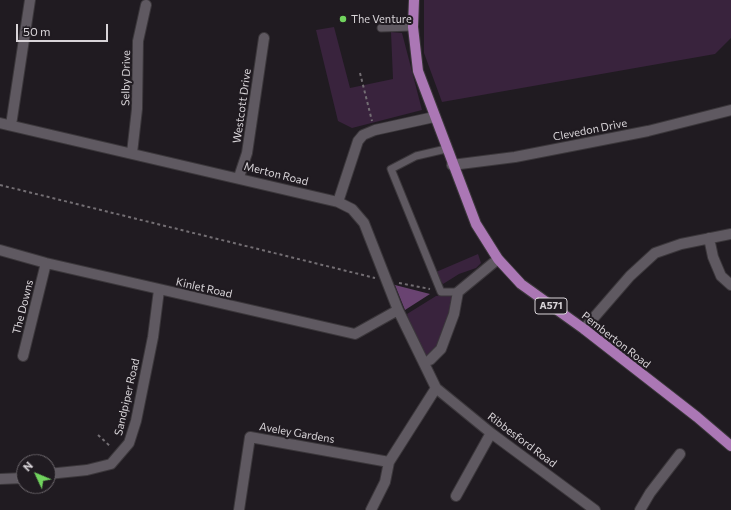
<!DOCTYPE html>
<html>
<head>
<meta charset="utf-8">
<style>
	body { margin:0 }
	#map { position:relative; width:731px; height:510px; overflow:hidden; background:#201b21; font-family:Commissioner,sans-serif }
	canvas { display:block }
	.north { position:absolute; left:16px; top:454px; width:40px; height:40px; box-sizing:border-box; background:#201b21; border:1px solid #6a656a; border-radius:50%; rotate:314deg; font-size:11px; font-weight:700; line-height:16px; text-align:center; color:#d8d4d8 }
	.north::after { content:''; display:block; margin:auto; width:14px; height:18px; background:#71d35e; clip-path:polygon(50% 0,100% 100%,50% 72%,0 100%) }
	.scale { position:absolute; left:16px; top:24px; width:92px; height:18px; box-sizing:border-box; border:2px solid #d8d4d8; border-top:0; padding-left:5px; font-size:12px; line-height:14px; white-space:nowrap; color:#d8d4d8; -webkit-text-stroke:3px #201b21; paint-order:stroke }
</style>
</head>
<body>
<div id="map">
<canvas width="731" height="510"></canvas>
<div class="north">N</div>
<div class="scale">50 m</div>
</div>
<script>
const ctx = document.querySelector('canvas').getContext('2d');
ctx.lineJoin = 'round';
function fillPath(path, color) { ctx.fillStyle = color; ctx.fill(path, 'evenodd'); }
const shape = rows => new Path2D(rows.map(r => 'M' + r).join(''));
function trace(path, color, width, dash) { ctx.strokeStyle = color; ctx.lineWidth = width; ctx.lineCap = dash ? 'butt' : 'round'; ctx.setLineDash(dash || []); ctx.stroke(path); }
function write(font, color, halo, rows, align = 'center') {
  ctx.font = font + ' Commissioner,sans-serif'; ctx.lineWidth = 4; ctx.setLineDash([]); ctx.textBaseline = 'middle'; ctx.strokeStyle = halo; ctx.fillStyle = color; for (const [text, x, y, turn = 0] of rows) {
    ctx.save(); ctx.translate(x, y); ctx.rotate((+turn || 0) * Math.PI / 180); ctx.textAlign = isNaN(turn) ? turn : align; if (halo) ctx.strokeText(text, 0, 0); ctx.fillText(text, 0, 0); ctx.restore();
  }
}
fillPath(shape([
	[424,0,731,0,731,38,715,54,442,102,424,53],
	[334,27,350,88,393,79,391,32,402,33,422,110,352,128,338,121,316,30],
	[478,254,481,263,476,268,459,274,443,284,440,280,436,272],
	[458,292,439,346,422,359,407,314,436,296]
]), '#39233d');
fillPath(shape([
	[395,285,430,294,405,310]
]), '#694371');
const service = shape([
	[381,28,413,27],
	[446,149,416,156,391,169,441,292,458,292]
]);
const minor = shape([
	[0,123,338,202,352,209,364,223,398,310,436,388,491,433,595,510],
	[11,125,30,0],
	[132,153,137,109,138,41,146,5],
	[452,165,515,157,597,141,648,131,731,110],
	[239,177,247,153,264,38],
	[338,202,358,141,363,135,375,130,434,117],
	[709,238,713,257,721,276,731,285],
	[0,250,46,263,355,334,398,310],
	[584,329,630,276,655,253,681,244,731,234],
	[23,356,46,263],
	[430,360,441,349,454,314,458,292,498,259],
	[48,474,87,470,111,464,129,443,136,421,153,337,159,290],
	[0,479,24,478],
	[456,496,491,433],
	[239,510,250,437,389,462],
	[371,510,385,482,389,462,436,388],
	[640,510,650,493,680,454]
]);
const primary = shape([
	[414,0,413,27,418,71,476,224,498,259,521,284,584,329,697,417,731,446]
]);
trace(service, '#3b373b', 9);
trace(minor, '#3b373b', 12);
trace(primary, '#3b373b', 12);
trace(shape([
	[360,73,372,121],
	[0,185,375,278],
	[399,283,430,289],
	[98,435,111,447]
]), '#736e73', 2, [3, 3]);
trace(service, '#5f5961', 7);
trace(minor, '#5f5961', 10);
trace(primary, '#ab77b5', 10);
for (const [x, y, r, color] of [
	[343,19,4,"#71d35e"]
]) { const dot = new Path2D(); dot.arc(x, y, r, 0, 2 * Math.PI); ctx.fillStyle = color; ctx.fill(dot); trace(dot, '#201b21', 1.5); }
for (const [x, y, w] of [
	[551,306,32]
]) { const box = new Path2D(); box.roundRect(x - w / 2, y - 8, w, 16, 3); ctx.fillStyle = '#201b21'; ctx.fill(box); trace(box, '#d8d4d8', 1); }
write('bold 10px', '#d8d4d8', null, [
	["A571",551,306]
]);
write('11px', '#d8d4d8', '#201b21', [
	["The Venture",351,19]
], 'left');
write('11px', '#d8d4d8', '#201b21', [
	["Selby Drive",126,78,-89],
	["Westcott Drive",242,106,-82],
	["Clevedon Drive",590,130,-11],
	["Merton Road",276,174,14],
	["Kinlet Road",204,288,13],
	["The Downs",23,307,-76],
	["Pemberton Road",616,340,38],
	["Sandpiper Road",127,397,-77],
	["Aveley Gardens",297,433,10],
	["Ribbesford Road",522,440,37]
]);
</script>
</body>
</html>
